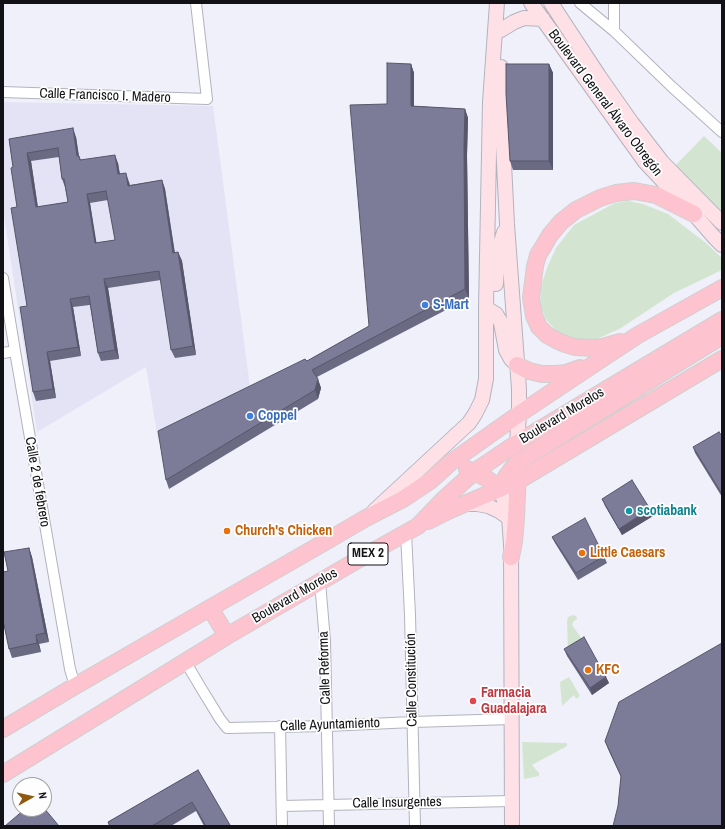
<!DOCTYPE html>
<html>
<head>
<meta charset="utf-8">
<style>
	body { margin:0 }
	#map { position:relative; width:725px; height:829px; overflow:hidden; background:#f0f0fb; font-family:"Archivo Narrow",sans-serif }
	canvas { display:block }
	.frame { position:absolute; inset:0; border:4px solid #121216; pointer-events:none }
	.north { position:absolute; left:12px; top:777px; width:40px; height:40px; box-sizing:border-box; background:#fefefe; border:1px solid #a0a0a1; border-radius:50%; rotate:82deg; font-size:11px; font-weight:700; line-height:16px; text-align:center; color:#121216 }
	.north::after { content:''; display:block; margin:auto; width:14px; height:18px; background:#905911; clip-path:polygon(50% 0,100% 100%,50% 72%,0 100%) }
</style>
</head>
<body>
<div id="map">
<canvas width="725" height="829"></canvas>
<div class="frame"></div>
<div class="north">N</div>
</div>
<script>
const ctx = document.querySelector('canvas').getContext('2d');
ctx.lineJoin = 'round';
function fillPath(path, color) { ctx.fillStyle = color; ctx.fill(path, 'evenodd'); }
const shape = rows => new Path2D(rows.map(r => 'M' + r).join(''));
function trace(path, color, width, dash) { ctx.strokeStyle = color; ctx.lineWidth = width; ctx.lineCap = dash ? 'butt' : 'round'; ctx.setLineDash(dash || []); ctx.stroke(path); }
function write(font, color, halo, rows, align = 'center') {
  ctx.font = font + ' "Archivo Narrow",sans-serif'; ctx.lineWidth = 3.5; ctx.setLineDash([]); ctx.textBaseline = 'middle'; ctx.strokeStyle = halo; ctx.fillStyle = color; for (const [text, x, y, turn = 0] of rows) {
    ctx.save(); ctx.translate(x, y); ctx.rotate((+turn || 0) * Math.PI / 180); ctx.textAlign = isNaN(turn) ? turn : align; if (halo) ctx.strokeText(text, 0, 0); ctx.fillText(text, 0, 0); ctx.restore();
  }
}
fillPath(shape([
	[3,102,213,106,250,387,158,440,146,367,37,432,3,210]
]), '#e4e3f6');
fillPath(shape([
	[704,136,722,153,722,215,672,169],
	[629,201,643,204,668,214,706,243,722,258,722,270,674,293,621,328,586,344,571,339,555,330,545,318,541,308,540,289,547,268,556,248,574,225,615,203],
	[573,615,576,616,577,619,573,622,572,625,580,636,583,641,568,651,567,622,568,617],
	[569,677,580,696,576,699,574,695,562,706,560,682],
	[522,742,567,743,567,746,532,765,539,773,539,776,524,779]
]), '#d3e5d1');
const street = shape([
	[580,3,614,31,671,86,722,132],
	[614,3,614,31],
	[3,92,207,99,196,3],
	[3,278,15,351,70,669,75,686],
	[3,353,15,351],
	[406,533,410,615,415,826],
	[320,582,325,641,329,826],
	[185,661,201,688,220,719,227,728,327,726,413,722,512,719],
	[280,726,282,826],
	[282,806,512,801]
]);
const secondary = shape([
	[531,3,645,162,694,214,714,237,722,245],
	[551,3,599,76,632,123,662,162,722,223],
	[501,30,514,22,524,18,543,19],
	[501,67,501,103,507,224,519,389,519,414,517,443],
	[496,284,497,262,500,245,504,232],
	[486,308,496,314,499,319,501,323,506,350,511,359,517,365],
	[500,489,506,506,509,518,511,544,512,826],
	[465,504,477,504,488,506,499,511,509,518],
	[374,511,469,423,475,414,482,400,486,379,486,308,490,102,497,3]
]);
const primary = shape([
	[620,342,603,347,592,348,575,347,565,344,556,340,547,335,539,327,534,316,531,298,535,266,538,255,543,247,550,235,561,222,576,210,600,198,616,193,634,191,656,195,694,214],
	[517,365,529,371,542,374,556,374,566,373,580,368],
	[467,469,474,472,486,478,500,489,506,477,511,470,518,462,722,336],
	[428,521,448,511,518,481,722,359],
	[511,557,514,542,516,519,518,471],
	[210,608,227,636],
	[3,729,75,686,210,608,325,542,366,518,403,499,430,481,450,463,519,414,597,362,638,335,722,288],
	[3,774,227,636,354,562,418,526,443,500,474,472,517,443,722,320]
]);
trace(street, '#b3b3be', 12);
trace(secondary, '#b3b3be', 16);
trace(primary, '#d0d0d0', 18);
trace(street, '#fff', 10);
trace(secondary, '#fee1e7', 14);
trace(primary, '#fdc3ce', 16);
fillPath(shape([
	[411,64,414,73,414,106,465,109,468,118,467,155,469,298,317,377,321,388,318,399,169,489,166,480,307,361,369,326,387,104],
	[549,64,553,73,553,170,513,170,510,161],
	[76,137,79,156,81,160,118,163,120,174,129,182,130,185,162,180,165,189,175,253,178,252,182,261,196,355,175,358,171,350,161,280,108,288,119,359,101,361,98,353,90,305,73,307,81,356,50,361,56,398,36,401,33,392,27,306,17,207,13,167,9,139],
	[59,157,62,179,65,187,68,202,38,207,31,161],
	[108,200,115,240,96,243,90,203],
	[722,436,722,497,695,453,693,447],
	[602,499,653,516,622,535,605,506],
	[552,537,604,556,607,563,578,580,555,543],
	[29,548,32,557,49,642,39,644,41,652,12,658,9,649,8,571],
	[722,643,618,806,621,777,608,749,605,741],
	[564,649,606,677,609,683,592,695,567,656],
	[198,770,230,826,204,826,196,811,171,826,109,826,108,822]
]), '#6b6a83');
fillPath(shape([
	[411,64,414,73,414,115,411,106],
	[549,64,553,73,553,170,549,161],
	[465,109,468,118,467,155,469,298,465,289,464,146],
	[73,128,76,137,80,165,77,156],
	[27,153,31,161,39,216,36,207],
	[115,155,118,163,121,183,118,174],
	[126,173,129,182,131,194,128,186],
	[162,180,165,189,176,262,173,253],
	[87,194,90,203,98,252,95,243],
	[178,252,182,261,196,355,193,346],
	[104,279,108,288,119,359,115,350],
	[70,299,73,307,81,356,78,347],
	[47,352,50,361,56,398,53,389],
	[318,379,321,388,318,399,315,390],
	[650,509,653,516,622,535,619,529],
	[29,548,32,557,49,642,45,633],
	[36,635,39,644,41,652,37,643],
	[606,677,609,683,592,695,590,688]
]), '#57566a');
const building = shape([
	[387,63,411,64,411,106,465,109,464,146,465,289,312,370,318,379,315,390,166,480,158,431,305,359,307,361,369,326,350,105,387,104,387,63],
	[506,64,549,64,549,161,510,161,506,94,506,64],
	[73,128,77,156,79,156,80,160,115,155,118,174,126,173,128,186,162,180,173,253,178,252,193,346,171,350,159,271,104,279,115,350,98,353,89,296,70,299,78,347,47,352,53,389,33,392,20,307,27,306,11,208,17,207,11,168,13,167,9,139,73,128],
	[58,148,62,179,64,179,68,202,36,207,27,153,58,148],
	[106,191,115,240,95,243,87,194,106,191],
	[719,432,722,436,722,494,693,447,719,432],
	[632,480,650,509,619,529,602,499,632,480],
	[585,518,604,556,576,573,552,537,585,518],
	[29,548,45,633,36,635,37,643,9,649,3,620,3,572,8,571,4,552,29,548],
	[584,637,606,677,590,688,564,649,584,637],
	[722,643,722,826,613,826,618,806,621,776,605,741,619,702,722,643],
	[198,770,230,825,228,826,206,826,192,802,152,826,110,826,108,822,198,770],
	[44,808,59,826,5,826,25,809,44,809,44,808]
]);
fillPath(building, '#7c7b98');
trace(building, '#57566a', 1);
for (const [x, y, r, color] of [
	[425,305,4,"#3f7fe0"],
	[250,416,4,"#3f7fe0"],
	[629,511,4,"#0f9aa8"],
	[227,531,4,"#e8710a"],
	[582,553,4,"#e8710a"],
	[588,670,4,"#e8710a"],
	[473,701,4,"#e0444e"]
]) { const dot = new Path2D(); dot.arc(x, y, r, 0, 2 * Math.PI); ctx.fillStyle = color; ctx.fill(dot); trace(dot, '#fefefe', 1.5); }
for (const [x, y, w] of [
	[368,554,40]
]) { const box = new Path2D(); box.roundRect(x - w / 2, y - 11, w, 22, 3); ctx.fillStyle = '#fefefe'; ctx.fill(box); trace(box, '#121216', 1); }
write('bold 13px', '#121216', null, [
	["MEX 2",368,554]
]);
write('14px', '#121216', '#fefefe', [
	["Calle Francisco I. Madero",105,96,2],
	["Boulevard General Álvaro Obregón",605,103,53],
	["Boulevard Morelos",562,416,-31],
	["Calle 2 de febrero",37,482,80],
	["Boulevard Morelos",295,596,-30],
	["Calle Reforma",325,668,-92],
	["Calle Constitución",412,680,-91],
	["Calle Ayuntamiento",330,725,-2],
	["Calle Insurgentes",397,803,-1]
]);
write('bold 14px', '#366cbe', '#fefefe', [
	["S-Mart",433,305],
	["Coppel",258,416]
], 'left');
write('bold 14px', '#0d838f', '#fefefe', [
	["scotiabank",637,511]
], 'left');
write('bold 14px', '#c56008', '#fefefe', [
	["Church's Chicken",235,531],
	["Little Caesars",590,553],
	["KFC",596,670]
], 'left');
write('bold 14px', '#be3a42', '#fefefe', [
	["Farmacia",481,693],
	["Guadalajara",481,709]
], 'left');
</script>
</body>
</html>
